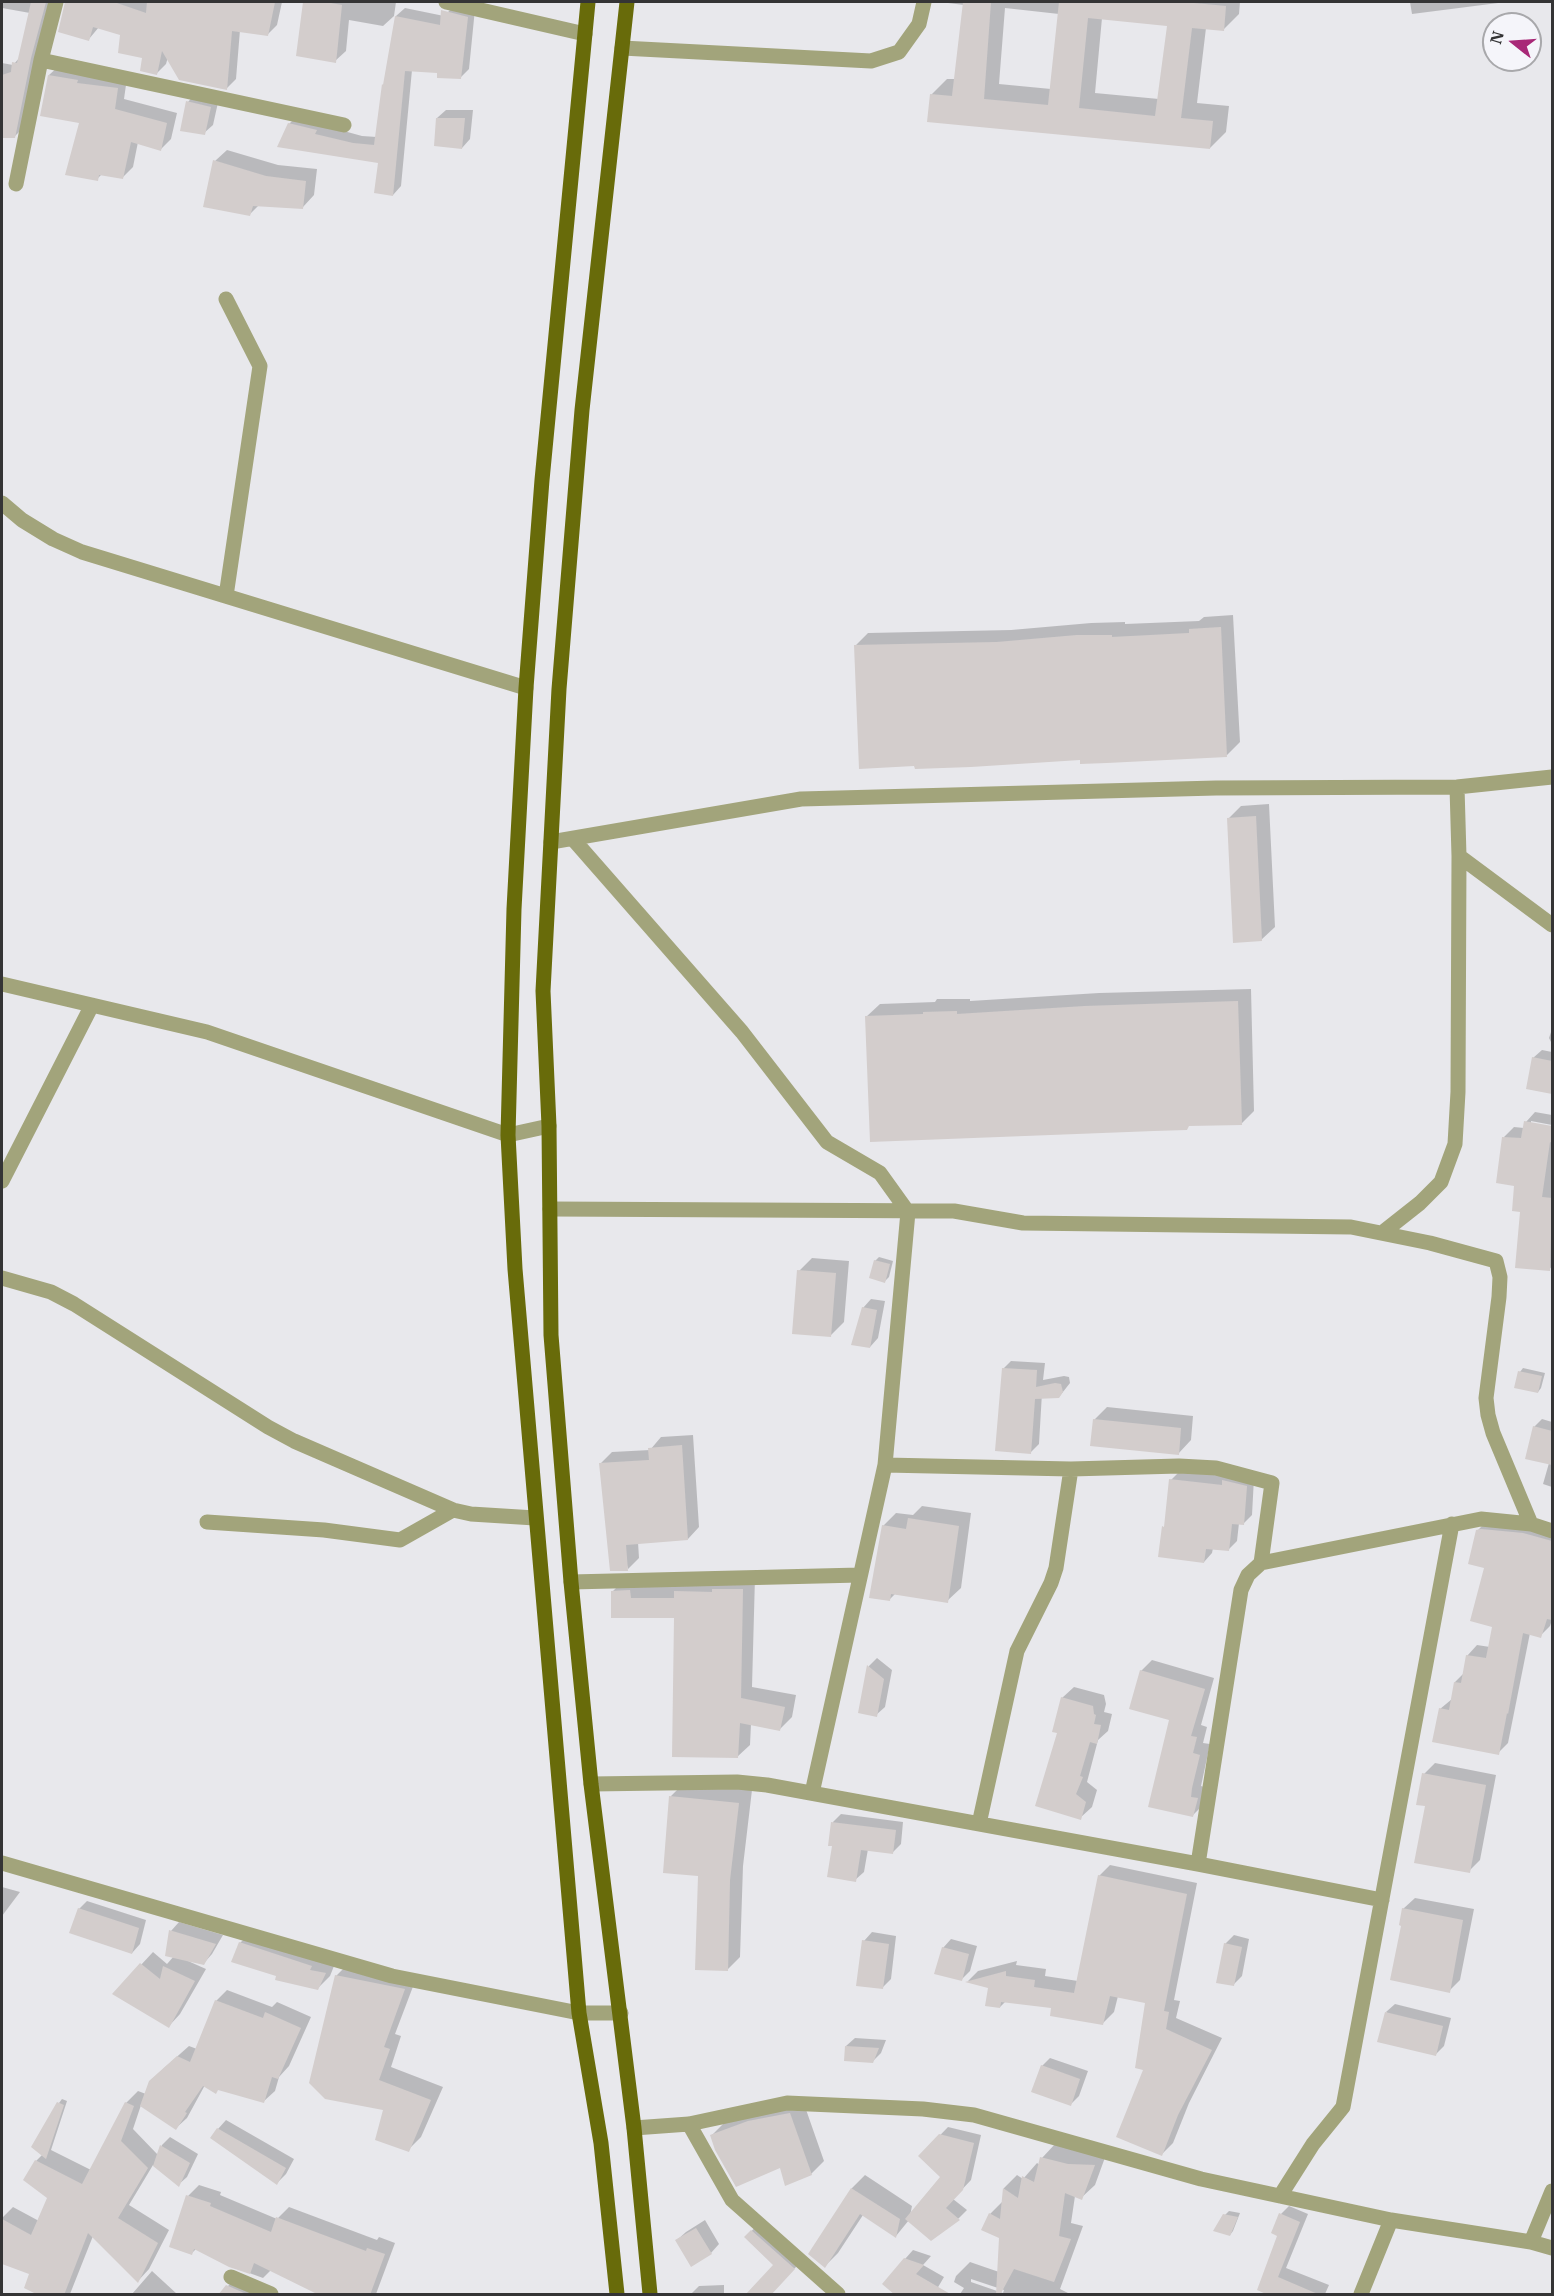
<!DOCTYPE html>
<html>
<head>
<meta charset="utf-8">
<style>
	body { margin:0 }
	#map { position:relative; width:1554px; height:2296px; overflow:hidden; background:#e8e8ec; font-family:"IBM Plex Serif",serif }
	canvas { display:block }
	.frame { position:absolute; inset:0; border:3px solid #343435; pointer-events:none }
	.north { position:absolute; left:1482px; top:12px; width:60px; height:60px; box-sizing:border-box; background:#f5f5fa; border:2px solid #a8a8ab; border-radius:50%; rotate:287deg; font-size:16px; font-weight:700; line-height:24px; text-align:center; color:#343435 }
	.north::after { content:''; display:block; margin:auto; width:21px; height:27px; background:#a82877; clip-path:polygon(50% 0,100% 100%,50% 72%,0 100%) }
</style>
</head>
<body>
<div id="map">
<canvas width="1554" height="2296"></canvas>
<div class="frame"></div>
<div class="north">N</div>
</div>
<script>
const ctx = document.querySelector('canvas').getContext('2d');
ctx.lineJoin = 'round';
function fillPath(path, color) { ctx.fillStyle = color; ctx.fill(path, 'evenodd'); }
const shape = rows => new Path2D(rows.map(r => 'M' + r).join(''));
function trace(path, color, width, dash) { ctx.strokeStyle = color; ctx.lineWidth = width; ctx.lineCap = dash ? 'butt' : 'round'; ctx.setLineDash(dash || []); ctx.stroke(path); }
fillPath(shape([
	[2,2,52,2,24,127,15,136,2,137,2,63,13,65,21,56,30,13,2,8],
	[67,2,282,2,277,25,268,34,240,30,236,79,227,88,168,57,166,64,157,73,122,34,99,27,89,39,60,31],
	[305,2,396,2,394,16,383,26,349,20,346,51,335,61,297,55],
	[940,2,1240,2,1239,14,1223,30,1206,28,1197,103,1229,106,1226,132,1210,148,931,95,947,79,956,79,964,5],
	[1005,8,1059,14,1051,89,999,84],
	[1102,18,1168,25,1159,99,1095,93],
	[1410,2,1506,2,1412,14],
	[405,8,444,16,450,10,475,9,469,69,460,78,439,72,412,70,401,186,393,195,380,162,289,124,298,115,322,125,362,136,377,137,383,85,385,83,396,16],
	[60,65,127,78,124,99,177,113,171,139,161,149,138,142,133,167,123,177,102,174,97,179,81,122,49,75],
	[196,93,219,98,213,125,204,133,188,102],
	[446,110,473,110,470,139,462,148,437,118],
	[227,150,278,165,317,169,314,195,303,207,259,205,249,215,215,161],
	[1233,615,1240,742,1227,755,1081,758,855,646,868,633,1011,630,1091,623,1125,622,1125,624,1199,621,1204,617],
	[1269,804,1275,927,1261,940,1228,819,1241,806],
	[1251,989,1254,1111,1241,1124,1189,1125,866,1017,880,1004,935,1002,937,999,970,999,970,1001,1099,993],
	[1552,1029,1552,1044,1549,1038],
	[1542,1050,1552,1052,1552,1092,1528,1088,1533,1058],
	[1535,1112,1552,1115,1552,1125,1531,1121,1531,1124,1552,1128,1552,1266,1549,1270,1522,1210,1504,1137,1514,1127,1524,1128,1526,1122],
	[879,1257,893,1261,889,1277,885,1281,875,1261],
	[812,1258,849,1261,844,1322,831,1335,799,1271],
	[871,1299,885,1301,878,1338,870,1347,863,1308],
	[1011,1361,1045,1363,1043,1380,1064,1376,1069,1377,1070,1383,1059,1397,1042,1393,1039,1444,1031,1452,1003,1369],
	[1523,1368,1545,1373,1541,1388,1538,1392,1520,1372],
	[1107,1407,1193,1416,1191,1440,1178,1454,1094,1420],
	[1542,1419,1552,1422,1552,1487,1543,1484,1549,1463,1534,1427],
	[693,1435,699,1527,688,1539,638,1542,639,1558,628,1569,601,1463,612,1452,650,1450,661,1437],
	[1179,1472,1254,1478,1252,1515,1243,1524,1239,1523,1237,1541,1228,1550,1213,1548,1212,1553,1204,1562,1164,1527,1166,1525,1171,1480],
	[922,1506,971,1513,961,1588,947,1601,895,1594,889,1600,883,1526,896,1513,913,1515],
	[1488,1520,1552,1528,1552,1620,1550,1626,1540,1636,1530,1633,1508,1743,1498,1753,1440,1709,1452,1699,1455,1682,1464,1673,1467,1656,1477,1645,1490,1647,1494,1626,1486,1567,1477,1531],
	[755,1577,752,1687,796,1695,792,1717,779,1730,751,1724,750,1745,737,1757,675,1617,613,1591,625,1579],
	[877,1658,892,1670,885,1707,876,1715,860,1712,869,1666],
	[1152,1660,1214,1678,1201,1725,1207,1727,1203,1743,1210,1744,1201,1786,1207,1788,1204,1804,1193,1815,1171,1719,1141,1671],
	[1074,1687,1104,1695,1106,1704,1104,1712,1112,1714,1108,1731,1098,1740,1087,1782,1097,1790,1092,1807,1080,1818,1059,1732,1062,1698],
	[1435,1763,1496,1775,1480,1860,1469,1871,1424,1774],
	[684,1783,752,1790,743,1866,740,1957,727,1970,699,1875,671,1796],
	[841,1814,903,1822,901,1844,892,1853,868,1849,864,1872,855,1880,834,1845,833,1822],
	[1110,1865,1197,1883,1174,2000,1180,2001,1176,2018,1222,2038,1189,2103,1173,2143,1162,2154,1145,2068,1147,2002,1118,1996,1114,2012,1102,2024,1052,2007,1006,2001,1000,2007,989,1987,968,1981,978,1971,1017,1961,1016,1965,1046,1969,1045,1976,1078,1981,1099,1876],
	[2,1887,20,1892,2,1916],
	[1415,1898,1474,1909,1460,1980,1449,1991,1403,1909],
	[87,1901,146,1920,140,1944,132,1953,79,1909],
	[179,1922,223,1935,212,1954,204,1963,188,1961,206,1969,180,2014,169,2026,114,1994,153,1952,167,1964,174,1956,171,1931],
	[252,1931,336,1961,330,1976,318,1988,278,1975,240,1943],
	[872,1932,896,1936,891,1979,882,1988,864,1941],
	[1234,1935,1249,1939,1242,1976,1233,1985,1225,1944],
	[951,1939,977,1946,970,1971,962,1979,943,1948],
	[349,1963,417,1976,395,2034,401,2036,391,2067,443,2087,421,2137,408,2150,385,2108,336,1976],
	[227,1990,272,2007,277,2002,311,2017,289,2066,279,2077,275,2091,264,2101,205,2085,187,2118,176,2128,141,2105,133,2129,158,2155,162,2145,170,2137,198,2154,187,2177,178,2185,153,2165,129,2205,169,2230,149,2269,138,2281,93,2236,70,2294,41,2294,31,2273,2,2263,2,2218,13,2207,39,2221,49,2197,36,2161,43,2154,59,2103,62,2099,67,2101,51,2150,91,2170,126,2103,138,2091,146,2094,162,2070,189,2046,197,2049,216,2001],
	[1395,2004,1451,2018,1444,2046,1435,2055,1386,2012],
	[855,2038,886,2040,881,2053,873,2061,846,2046],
	[1050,2058,1088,2071,1079,2096,1071,2104,1042,2066],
	[803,2101,824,2161,811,2174,711,2136,724,2123],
	[226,2120,294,2159,286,2174,277,2183,218,2129],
	[948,2127,981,2135,971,2180,953,2199,967,2210,959,2218,931,2239,909,2220,896,2236,863,2215,838,2253,825,2266,810,2254,852,2188,865,2175,912,2206,910,2216,942,2177,920,2156],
	[1055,2144,1107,2152,1095,2185,1081,2198,1075,2196,1071,2223,1083,2226,1060,2289,1070,2294,960,2294,964,2288,954,2282,956,2276,970,2262,999,2272,1001,2237,990,2214,1003,2201,1004,2188,1017,2175,1023,2179,1037,2163,1040,2165,1042,2158],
	[971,2279,1004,2290,1003,2293,971,2282],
	[199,2185,221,2192,220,2195,277,2219,289,2207,377,2240,379,2237,395,2243,376,2294,322,2294,271,2270,263,2278,230,2266,196,2249,192,2253,188,2196],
	[1289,2206,1308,2214,1286,2268,1329,2285,1325,2294,1272,2294,1281,2214],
	[1229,2211,1240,2213,1233,2231,1230,2235,1225,2215],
	[705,2220,719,2244,711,2253,677,2240,686,2232],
	[760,2222,803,2260,769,2294,776,2265,746,2237],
	[913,2250,931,2256,923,2265,944,2277,934,2294,893,2294,905,2259],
	[152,2271,177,2294,132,2294],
	[237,2277,269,2294,220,2294],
	[724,2285,724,2294,691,2294,699,2286]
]), '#0003');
fillPath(shape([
	[31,2,46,2,31,58,15,138,2,138,2,75,11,72,12,62,17,63],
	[65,2,114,2,146,13,147,2,275,2,268,36,232,31,227,90,179,80,162,51,157,75,140,71,142,58,118,53,120,35,93,27,89,41,58,32],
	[303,2,325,2,342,5,336,63,296,56],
	[963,2,991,2,984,99,1048,105,1059,2,1183,2,1226,6,1224,31,1192,28,1181,118,1213,121,1210,149,927,122,930,94,952,96],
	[1088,18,1167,26,1155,116,1079,108],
	[441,10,468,17,461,79,437,78,437,73,405,71,393,196,374,193,378,163,277,147,288,123,317,130,315,134,353,143,374,145,382,84,383,85,395,16,440,25],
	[48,75,78,80,77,83,118,88,115,109,167,123,161,151,131,142,123,179,99,175,98,181,65,175,79,123,40,116],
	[186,101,211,107,205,135,180,131],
	[436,118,465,118,462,149,434,146],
	[213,160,266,176,306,181,303,209,253,206,250,216,203,207],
	[1221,627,1227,757,1107,763,1080,764,1080,760,971,767,915,769,914,766,859,769,854,645,997,642,1077,635,1112,635,1112,637,1189,633,1189,629],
	[1256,816,1262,941,1233,943,1227,818],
	[1238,1001,1242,1125,1189,1126,1187,1130,1154,1131,870,1142,865,1016,923,1014,923,1012,957,1011,957,1014,1085,1006],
	[1532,1057,1552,1061,1552,1094,1526,1089],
	[1524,1121,1552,1126,1552,1143,1550,1142,1542,1197,1552,1198,1550,1271,1515,1268,1520,1212,1512,1211,1514,1186,1496,1183,1502,1137,1521,1138],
	[874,1260,890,1264,885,1283,869,1278],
	[797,1270,836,1273,831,1337,792,1334],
	[862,1307,877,1310,870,1348,851,1345],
	[1002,1368,1037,1370,1036,1387,1055,1383,1061,1384,1063,1392,1059,1398,1035,1399,1031,1454,995,1451],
	[1518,1371,1542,1376,1538,1393,1514,1388],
	[1093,1419,1181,1428,1179,1455,1090,1446],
	[1533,1426,1552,1431,1552,1465,1525,1459],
	[682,1445,688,1540,626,1545,628,1571,610,1571,599,1463,649,1460,648,1448],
	[1169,1479,1222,1485,1222,1480,1247,1486,1244,1525,1232,1524,1229,1551,1206,1549,1204,1563,1158,1557,1162,1526,1164,1527],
	[908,1518,959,1526,948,1603,891,1594,890,1601,869,1598,882,1525,906,1529],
	[1481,1529,1523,1533,1552,1541,1552,1620,1547,1619,1541,1638,1523,1633,1508,1714,1507,1713,1499,1755,1432,1742,1439,1708,1449,1710,1454,1682,1461,1683,1466,1655,1486,1658,1492,1627,1470,1621,1484,1568,1468,1564,1476,1530],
	[712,1589,743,1589,741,1698,785,1707,780,1731,740,1723,738,1758,672,1757,674,1618,611,1618,611,1591,630,1590,631,1598,674,1598,674,1591,712,1592],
	[867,1665,884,1679,877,1717,858,1713],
	[1140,1670,1205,1689,1191,1736,1197,1737,1193,1753,1200,1755,1192,1788,1191,1797,1198,1798,1193,1817,1148,1807,1169,1720,1129,1709],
	[1061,1697,1093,1706,1094,1714,1096,1715,1094,1724,1101,1725,1097,1744,1090,1742,1080,1776,1083,1777,1076,1794,1086,1802,1081,1820,1035,1806,1057,1733,1052,1732],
	[1422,1773,1486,1785,1470,1873,1414,1863,1425,1806,1416,1805],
	[669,1796,739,1803,730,1880,728,1971,695,1970,698,1876,663,1873],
	[831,1822,896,1830,893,1854,861,1850,856,1882,827,1877,832,1846,828,1846],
	[1098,1875,1187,1894,1164,2011,1169,2012,1166,2029,1212,2050,1178,2115,1162,2156,1116,2137,1143,2070,1135,2068,1145,2003,1110,1996,1103,2025,1050,2016,1051,2008,1001,2002,1000,2008,985,2006,988,1988,965,1982,1006,1971,1006,1976,1035,1980,1034,1987,1074,1993],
	[78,1908,139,1928,132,1954,69,1933],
	[1402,1908,1463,1920,1450,1993,1390,1980,1401,1926,1399,1925],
	[169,1930,216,1944,204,1965,165,1956],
	[862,1940,889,1944,883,1989,856,1986],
	[239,1942,312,1966,310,1970,326,1973,318,1990,275,1980,276,1976,231,1962],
	[1224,1943,1242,1947,1234,1986,1216,1983],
	[942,1947,969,1954,962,1981,934,1974],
	[140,1963,160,1979,163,1966,195,1981,169,2028,112,1994],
	[335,1975,405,1989,384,2047,390,2049,379,2080,431,2100,409,2152,375,2140,383,2110,325,2099,309,2083],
	[215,2000,263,2018,265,2012,301,2028,278,2079,272,2077,264,2103,218,2090,216,2094,203,2086,185,2112,187,2113,176,2130,140,2106,149,2081,177,2056,190,2062],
	[1385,2012,1443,2026,1436,2056,1377,2042],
	[845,2046,879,2048,873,2063,844,2061],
	[1041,2065,1080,2079,1071,2106,1031,2092],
	[57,2102,64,2105,46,2159,31,2147],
	[125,2102,134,2106,121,2141,148,2168,118,2218,158,2243,138,2283,88,2233,64,2295,38,2295,24,2288,29,2274,2,2264,2,2219,31,2235,47,2198,23,2180,35,2160,82,2184],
	[790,2113,812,2175,785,2186,780,2168,736,2187,715,2150,710,2135,748,2121],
	[217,2128,286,2168,277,2185,210,2138],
	[939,2134,974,2143,963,2190,946,2208,960,2220,931,2241,905,2219,940,2177,918,2156],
	[160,2145,190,2163,179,2187,153,2166],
	[1040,2157,1068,2164,1095,2165,1082,2200,1065,2193,1059,2236,1071,2239,1054,2282,1014,2269,1000,2295,996,2295,999,2238,981,2230,989,2213,1000,2219,1003,2188,1018,2198,1022,2176,1034,2182],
	[851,2188,900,2219,896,2238,860,2214,825,2268,808,2254],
	[186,2195,211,2203,210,2206,271,2232,276,2217,366,2251,367,2248,385,2254,370,2295,319,2295,254,2263,250,2274,229,2267,194,2249,192,2255,169,2247],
	[1279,2213,1300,2222,1278,2277,1320,2295,1268,2295,1257,2290,1277,2236,1271,2233],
	[1223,2214,1238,2217,1230,2236,1213,2231],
	[696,2228,712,2254,691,2267,675,2240],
	[751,2230,795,2269,771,2295,745,2295,773,2265,744,2237],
	[904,2258,924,2265,916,2274,952,2295,895,2295,882,2284],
	[226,2285,244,2293,243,2295,218,2295]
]), '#d3cdcc');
trace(shape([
	[446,2,585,34],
	[622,48,871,61,899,52,919,24,924,2],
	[41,60,344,125],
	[16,184,41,60,56,2],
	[226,299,260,366,226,596],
	[2,503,22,520,53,539,82,552,526,688],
	[1457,787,1459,856,1552,925],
	[573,839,742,1032,827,1142,880,1173,908,1212,885,1465,812,1793],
	[551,842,801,799,1216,788,1457,787,1552,777],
	[2,984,207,1032,508,1135,549,1126],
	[2,1181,92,1005],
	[550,1209,954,1211,1023,1223,1351,1227,1430,1243,1496,1261,1500,1277,1499,1297,1486,1398,1488,1415,1493,1433,1531,1524],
	[1382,1233,1420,1203,1441,1182,1455,1144,1458,1092,1459,856],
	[2,1278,51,1292,74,1304,268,1427,294,1441,453,1510,471,1514,535,1518],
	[885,1465,1071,1469,1179,1466,1216,1468,1272,1483,1261,1563],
	[207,1522,324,1530,400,1540,453,1510],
	[571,1582,860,1575],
	[591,1784,737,1782,767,1785,1198,1864,1382,1900],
	[979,1824,1017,1651,1051,1583,1056,1568,1071,1469],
	[2,1863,392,1976,579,2013,621,2013],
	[1198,1864,1241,1590,1248,1575,1261,1563,1481,1519,1531,1524,1552,1531],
	[689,2124,732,2200,838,2294],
	[634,2128,689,2124,787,2103,923,2109,974,2115,1201,2179,1391,2220,1531,2242,1552,2248],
	[1280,2196,1313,2144,1343,2107,1452,1524],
	[1531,2242,1552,2191],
	[231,2277,271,2294],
	[1361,2294,1391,2220]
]), '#a2a47b', 15);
trace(shape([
	[588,2,542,480,526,688,514,909,508,1135,515,1269,579,2013,601,2143,617,2294],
	[627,2,582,410,559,689,543,991,549,1126,551,1335,571,1582,591,1784,634,2128,650,2294]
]), '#686b0a', 15);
</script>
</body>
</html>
